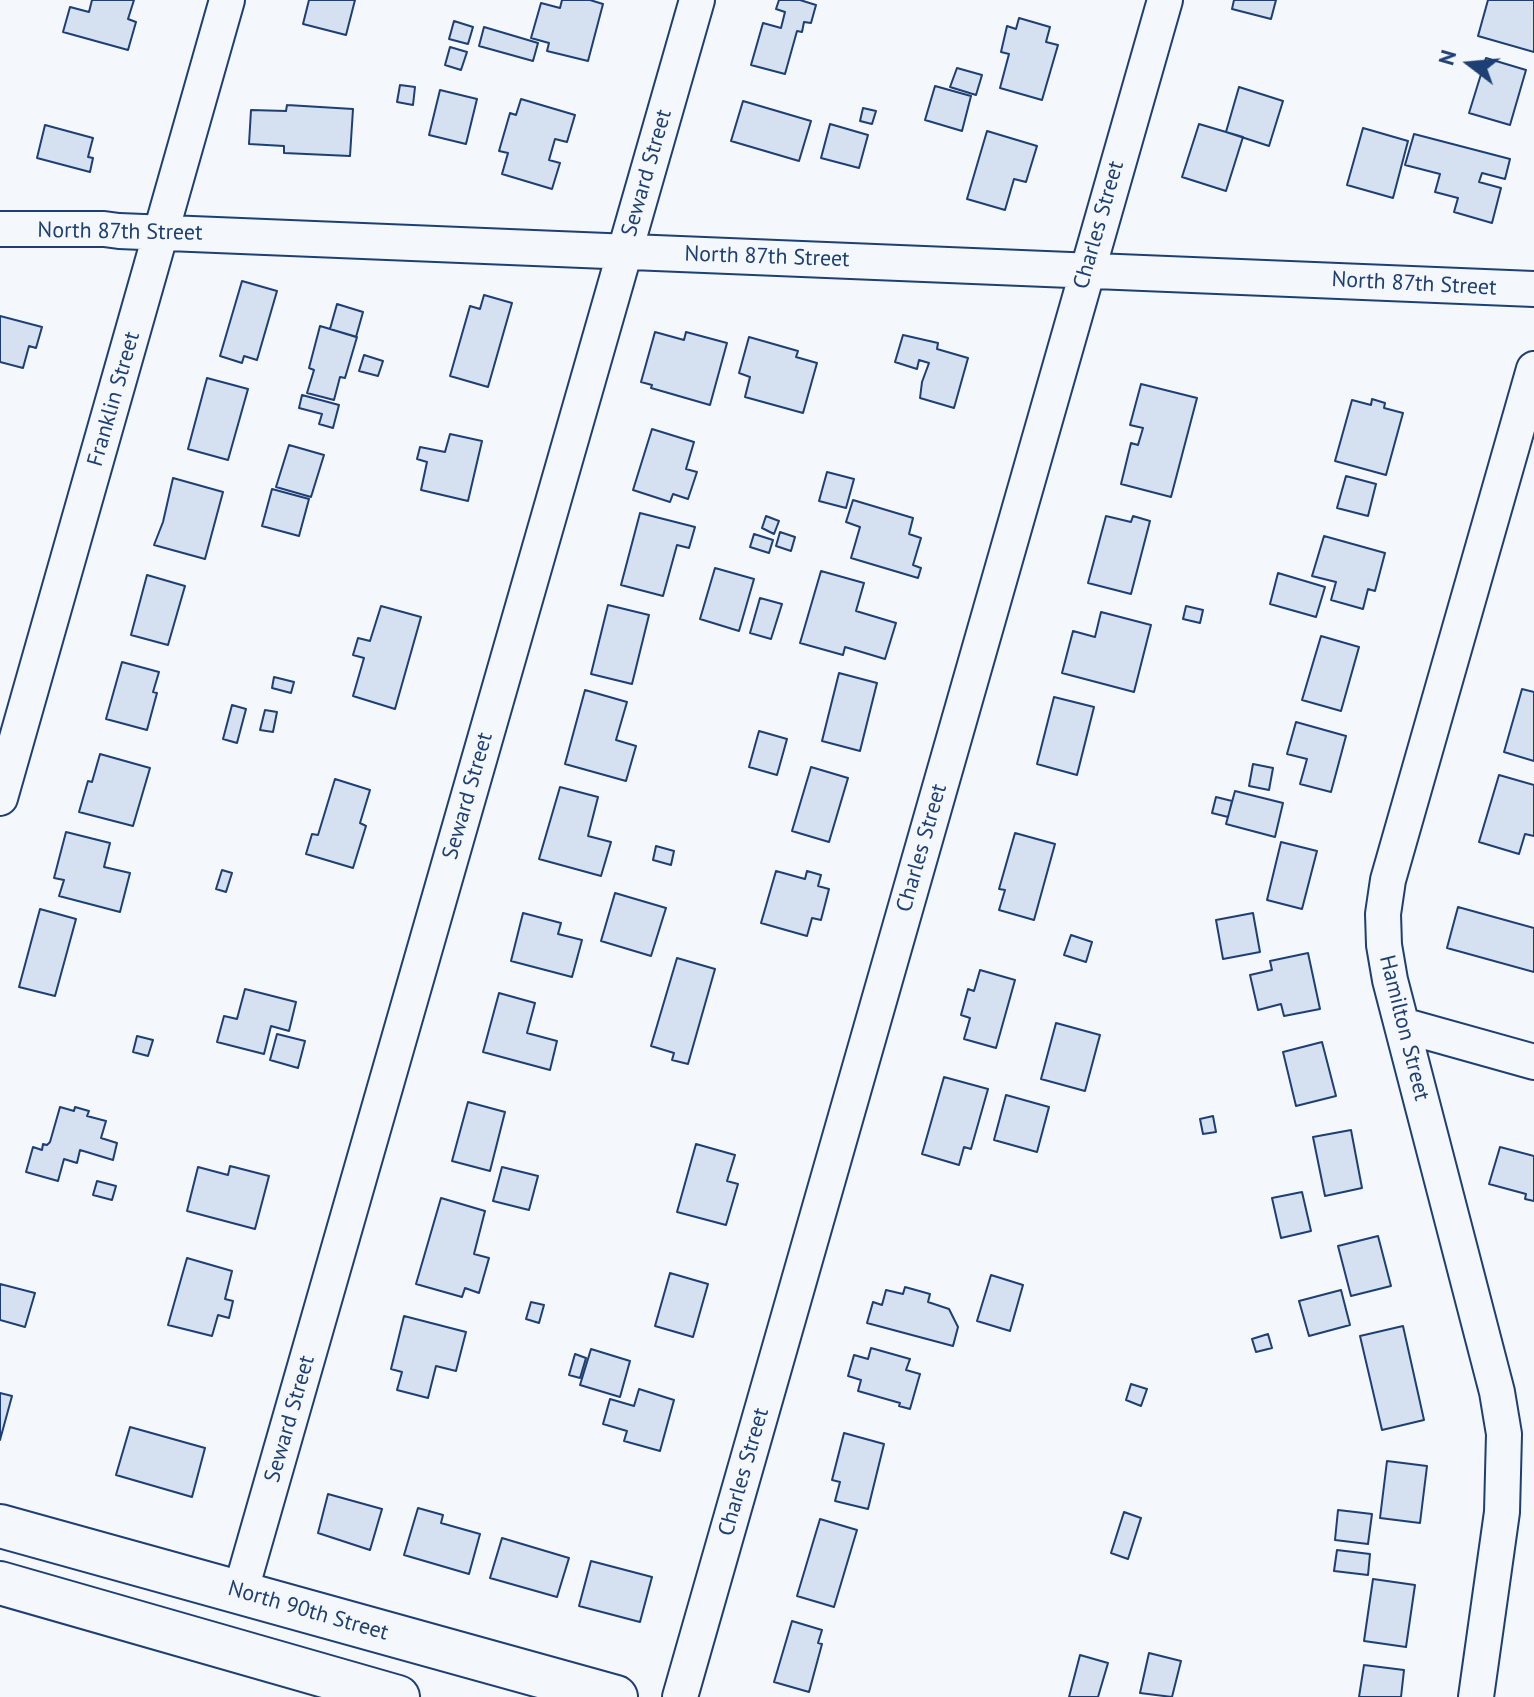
<!DOCTYPE html>
<html>
<head>
<meta charset="utf-8">
<style>
	body { margin:0 }
	#map { position:relative; width:1534px; height:1697px; overflow:hidden; background:#f4f7fb; font-family:"PT Sans",sans-serif }
	canvas { display:block }
	.north { position:absolute; left:1430px; top:24px; width:80px; height:80px; -webkit-text-stroke:6px #f4f7fb; paint-order:stroke; rotate:286deg; font-size:22px; font-weight:700; line-height:32px; text-align:center; color:#1d3f73 }
	.north::after { content:''; display:block; margin:auto; width:28px; height:36px; background:#1d3f73; clip-path:polygon(50% 0,100% 100%,50% 72%,0 100%) }
</style>
</head>
<body>
<div id="map">
<canvas width="1534" height="1697"></canvas>
<div class="north">N</div>
</div>
<script>
const ctx = document.querySelector('canvas').getContext('2d');
ctx.lineJoin = 'round';
function fillPath(path, color) { ctx.fillStyle = color; ctx.fill(path, 'evenodd'); }
const shape = rows => new Path2D(rows.map(r => 'M' + r).join(''));
function trace(path, color, width, dash) { ctx.strokeStyle = color; ctx.lineWidth = width; ctx.lineCap = dash ? 'butt' : 'round'; ctx.setLineDash(dash || []); ctx.stroke(path); }
function write(font, color, halo, rows, align = 'center') {
  ctx.font = font + ' "PT Sans",sans-serif'; ctx.lineWidth = 6; ctx.setLineDash([]); ctx.textBaseline = 'middle'; ctx.strokeStyle = halo; ctx.fillStyle = color; for (const [text, x, y, turn = 0] of rows) {
    ctx.save(); ctx.translate(x, y); ctx.rotate((+turn || 0) * Math.PI / 180); ctx.textAlign = isNaN(turn) ? turn : align; if (halo) ctx.strokeText(text, 0, 0); ctx.fillText(text, 0, 0); ctx.restore();
  }
}
const building = shape([
	[92,0,134,0,128,19,136,22,128,50,63,32,70,7,89,12,92,0],
	[309,0,355,0,346,35,303,24,309,0],
	[562,0,590,0,603,4,588,61,547,51,549,43,531,38,541,3,560,8,562,0],
	[779,0,800,0,816,5,811,23,804,22,802,32,797,31,785,74,751,65,763,23,781,28,785,12,776,9,779,0],
	[1234,0,1276,0,1271,19,1232,9,1234,0],
	[1488,0,1534,0,1534,52,1478,36,1488,0],
	[1019,18,1050,27,1046,42,1058,45,1042,100,1000,88,1009,54,1001,52,1007,26,1016,29,1019,18],
	[454,21,473,27,468,44,449,39,454,21],
	[484,27,538,43,533,61,479,46,484,27],
	[450,47,467,52,461,70,445,65,450,47],
	[1486,58,1526,70,1510,125,1469,113,1486,58],
	[957,68,982,75,976,95,950,87,957,68],
	[400,85,415,87,413,105,397,102,400,85],
	[935,86,971,96,962,131,925,120,935,86],
	[1239,87,1283,101,1269,146,1226,132,1239,87],
	[440,90,477,99,466,144,429,135,440,90],
	[521,99,575,115,567,142,555,139,549,160,560,163,552,189,502,174,508,153,499,151,510,113,516,115,521,99],
	[743,101,811,121,799,161,731,141,743,101],
	[287,105,353,109,350,156,284,153,284,146,249,144,251,110,286,111,287,105],
	[863,108,876,111,872,124,860,121,863,108],
	[830,124,868,135,859,168,821,158,830,124],
	[1199,124,1243,137,1226,191,1182,177,1199,124],
	[45,125,93,138,88,157,93,158,90,172,37,158,45,125],
	[1363,128,1408,141,1393,198,1347,185,1363,128],
	[987,131,1037,146,1026,182,1014,179,1005,210,967,199,987,131],
	[1414,134,1510,159,1505,179,1482,173,1479,182,1501,188,1492,223,1454,212,1458,198,1435,192,1440,174,1405,165,1414,134],
	[242,281,277,291,257,360,244,356,242,363,220,356,242,281],
	[484,295,512,303,488,387,450,376,470,306,480,309,484,295],
	[337,304,363,312,356,337,330,329,337,304],
	[0,316,42,327,36,348,29,346,23,368,0,362,0,316],
	[320,326,357,337,345,378,340,377,334,400,307,393,314,370,309,368,320,326],
	[655,332,684,340,686,332,727,343,710,405,651,388,652,385,641,382,655,332],
	[903,335,938,343,937,349,968,358,954,408,920,398,922,382,929,363,919,360,917,369,895,362,903,335],
	[749,337,798,351,796,357,817,363,803,413,745,397,750,377,739,373,749,337],
	[364,355,383,361,378,376,359,371,364,355],
	[207,378,248,389,228,460,188,449,207,378],
	[1141,384,1197,398,1171,497,1121,484,1131,443,1138,445,1143,428,1130,425,1141,384],
	[302,395,339,405,333,428,319,424,322,414,299,408,302,395],
	[1372,399,1385,403,1384,408,1403,413,1386,475,1335,461,1352,400,1371,405,1372,399],
	[652,429,694,442,686,469,697,472,688,499,673,494,670,502,633,490,652,429],
	[450,434,482,441,468,501,421,490,427,462,417,459,420,447,445,452,450,434],
	[289,445,324,455,311,497,276,487,289,445],
	[827,472,854,479,846,508,819,501,827,472],
	[1346,476,1376,484,1368,516,1337,508,1346,476],
	[173,478,223,492,205,559,154,545,163,522,173,478],
	[272,489,309,499,299,536,262,526,272,489],
	[853,500,913,518,909,534,921,538,913,565,921,568,918,578,851,558,860,527,846,522,853,500],
	[640,513,695,527,689,548,677,545,663,596,621,585,640,513],
	[766,516,779,521,774,534,762,528,766,516],
	[1106,516,1131,522,1133,516,1150,521,1131,594,1088,583,1106,516],
	[780,532,795,537,791,551,776,546,780,532],
	[754,534,773,540,769,553,750,547,754,534],
	[1324,536,1385,553,1375,591,1368,589,1363,609,1331,600,1336,582,1312,576,1324,536],
	[715,568,754,579,739,631,700,619,715,568],
	[821,571,864,583,856,611,896,623,885,659,845,647,843,655,800,643,821,571],
	[1278,573,1325,587,1316,617,1270,604,1278,573],
	[147,575,185,586,168,645,131,635,147,575],
	[760,598,782,604,771,639,750,633,760,598],
	[608,605,649,615,632,684,591,674,608,605],
	[381,606,421,617,395,709,353,696,364,658,353,655,358,638,370,641,381,606],
	[1186,606,1203,610,1200,623,1183,619,1186,606],
	[1101,612,1151,625,1134,692,1062,673,1073,631,1095,637,1101,612],
	[1321,636,1359,647,1341,711,1302,700,1321,636],
	[122,662,159,672,153,692,157,693,147,730,106,719,122,662],
	[839,673,877,683,860,751,822,741,839,673],
	[274,677,294,682,291,693,272,688,274,677],
	[1522,689,1534,692,1534,761,1504,752,1522,689],
	[585,690,627,702,616,740,636,746,626,781,565,764,585,690],
	[1054,697,1094,707,1077,775,1037,764,1054,697],
	[232,705,246,709,237,743,223,739,232,705],
	[265,710,277,712,273,732,260,730,265,710],
	[1296,722,1346,736,1331,792,1300,784,1307,759,1287,754,1296,722],
	[759,731,787,739,777,775,749,767,759,731],
	[100,754,150,768,133,826,79,812,88,781,92,782,100,754],
	[1253,764,1273,768,1269,790,1249,786,1253,764],
	[811,767,848,778,829,842,792,831,811,767],
	[1499,775,1534,785,1534,836,1525,834,1519,854,1479,842,1499,775],
	[335,779,370,790,360,823,366,826,353,868,306,854,312,834,318,835,335,779],
	[560,787,598,797,588,836,611,842,601,876,539,859,560,787],
	[1235,791,1283,803,1275,837,1226,824,1235,791],
	[1216,797,1232,801,1228,817,1212,813,1216,797],
	[66,832,110,843,104,867,130,873,120,912,59,896,64,880,54,878,66,832],
	[1015,833,1055,844,1034,920,999,910,1005,890,999,889,1015,833],
	[1281,842,1317,851,1302,909,1267,900,1281,842],
	[656,846,674,851,671,865,653,860,656,846],
	[222,870,232,873,226,892,216,889,222,870],
	[776,871,805,879,807,871,821,875,818,886,829,889,821,920,812,918,807,936,761,923,776,871],
	[615,893,666,908,651,956,601,941,615,893],
	[1458,907,1534,928,1534,972,1447,948,1458,907],
	[40,909,76,919,55,996,19,987,40,909],
	[523,913,561,923,558,934,582,940,572,977,511,961,523,913],
	[1253,913,1260,952,1223,959,1216,920,1253,913],
	[1071,935,1092,942,1086,962,1064,955,1071,935],
	[1308,953,1320,1009,1284,1016,1281,1004,1258,1010,1250,975,1272,970,1270,961,1308,953],
	[677,958,715,969,688,1064,672,1060,674,1053,651,1046,677,958],
	[980,970,1015,980,996,1048,964,1039,970,1018,961,1015,968,989,974,991,980,970],
	[245,989,296,1002,289,1031,271,1026,264,1054,217,1042,224,1016,237,1019,245,989],
	[499,993,535,1003,527,1033,557,1041,550,1070,483,1052,499,993],
	[1056,1023,1100,1035,1085,1091,1041,1079,1056,1023],
	[277,1034,305,1041,298,1068,270,1060,277,1034],
	[137,1036,153,1040,148,1056,133,1052,137,1036],
	[1322,1042,1336,1096,1296,1106,1283,1052,1322,1042],
	[944,1077,988,1089,971,1149,964,1147,959,1165,922,1154,944,1077],
	[1006,1095,1049,1107,1037,1152,994,1140,1006,1095],
	[468,1102,505,1112,490,1171,452,1161,468,1102],
	[60,1107,74,1111,75,1107,89,1111,87,1116,106,1121,101,1138,117,1143,113,1160,80,1150,77,1163,64,1159,58,1181,26,1172,33,1147,42,1150,43,1144,47,1145,50,1142,60,1107],
	[1213,1116,1216,1132,1203,1134,1200,1119,1213,1116],
	[1351,1130,1362,1188,1325,1196,1313,1137,1351,1130],
	[696,1144,735,1155,727,1181,738,1184,726,1225,677,1212,696,1144],
	[1500,1147,1534,1156,1534,1201,1525,1199,1526,1194,1489,1184,1500,1147],
	[230,1166,269,1176,255,1229,187,1211,198,1167,228,1175,230,1166],
	[502,1167,538,1176,529,1210,493,1201,502,1167],
	[97,1181,116,1186,112,1200,93,1195,97,1181],
	[1302,1192,1311,1231,1281,1238,1272,1198,1302,1192],
	[441,1198,485,1211,474,1254,489,1258,479,1293,465,1288,462,1297,416,1284,441,1198],
	[1378,1236,1391,1286,1351,1296,1338,1246,1378,1236],
	[187,1258,232,1271,225,1299,233,1301,229,1318,218,1315,212,1336,168,1325,187,1258],
	[670,1273,708,1284,693,1337,655,1326,670,1273],
	[991,1275,1023,1285,1010,1331,977,1321,991,1275],
	[0,1284,35,1293,25,1327,0,1320,0,1284],
	[905,1287,930,1294,928,1302,949,1309,958,1327,953,1346,867,1323,873,1302,882,1305,886,1290,903,1294,905,1287],
	[1341,1290,1350,1325,1309,1336,1299,1301,1341,1290],
	[531,1302,544,1305,539,1323,526,1319,531,1302],
	[404,1316,466,1332,456,1371,436,1366,428,1398,397,1390,402,1372,391,1369,404,1316],
	[1403,1326,1424,1420,1382,1430,1360,1336,1403,1326],
	[1268,1334,1272,1348,1256,1352,1252,1339,1268,1334],
	[871,1348,910,1359,906,1370,920,1374,910,1409,899,1406,900,1403,858,1391,861,1380,848,1376,854,1355,868,1359,871,1348],
	[591,1349,630,1361,620,1397,580,1385,591,1349],
	[575,1354,586,1358,580,1378,569,1375,575,1354],
	[1131,1384,1147,1389,1141,1406,1126,1400,1131,1384],
	[639,1389,674,1400,660,1451,624,1441,627,1431,603,1424,610,1399,634,1406,639,1389],
	[0,1393,12,1396,0,1440,0,1393],
	[130,1427,205,1448,192,1497,116,1475,130,1427],
	[844,1433,884,1444,868,1509,835,1501,840,1482,832,1480,844,1433],
	[1387,1461,1427,1466,1420,1523,1380,1518,1387,1461],
	[328,1494,382,1509,370,1550,318,1533,328,1494],
	[418,1508,443,1515,441,1523,480,1534,469,1574,404,1555,418,1508],
	[1338,1510,1372,1514,1368,1544,1335,1540,1338,1510],
	[1124,1512,1141,1518,1128,1559,1111,1553,1124,1512],
	[820,1519,857,1530,834,1607,797,1596,820,1519],
	[502,1538,569,1558,557,1597,490,1578,502,1538],
	[1337,1550,1370,1554,1368,1575,1334,1571,1337,1550],
	[591,1561,652,1577,640,1622,579,1606,591,1561],
	[1373,1579,1415,1585,1406,1647,1364,1641,1373,1579],
	[792,1621,822,1630,818,1643,822,1644,809,1692,774,1682,792,1621],
	[1149,1653,1181,1661,1172,1697,1140,1693,1149,1653],
	[1080,1655,1108,1663,1098,1697,1069,1697,1080,1655],
	[1364,1665,1404,1670,1401,1697,1359,1697,1364,1665]
]);
fillPath(building, '#d5e0f0');
trace(building, '#1d3f73', 2);
const minor = shape([
	[0,229,104,229,119,231,1534,289],
	[0,798,227,0],
	[1402,1025,1534,1062],
	[240,1593,697,0],
	[680,1697,1165,0],
	[1476,1697,1502,1512,1504,1434,1497,1392,1390,980,1384,945,1383,914,1388,880,1534,369]
]);
const major = shape([
	[0,1526,616,1697],
	[0,1583,398,1697]
]);
trace(minor, '#1d3f73', 38);
trace(major, '#1d3f73', 46);
trace(minor, '#f4f7fb', 34);
trace(major, '#f4f7fb', 42);
write('22px', '#1d3f73', '#f4f7fb', [
	["Seward Street",647,173,-74],
	["Charles Street",1099,225,-74],
	["North 87th Street",120,232,1],
	["North 87th Street",767,257,2],
	["North 87th Street",1414,284,3],
	["Franklin Street",114,399,-74],
	["Seward Street",468,796,-74],
	["Charles Street",922,848,-74],
	["Hamilton Street",1404,1028,76],
	["Seward Street",290,1419,-74],
	["Charles Street",744,1472,-74],
	["North 90th Street",308,1611,16]
]);
</script>
</body>
</html>
